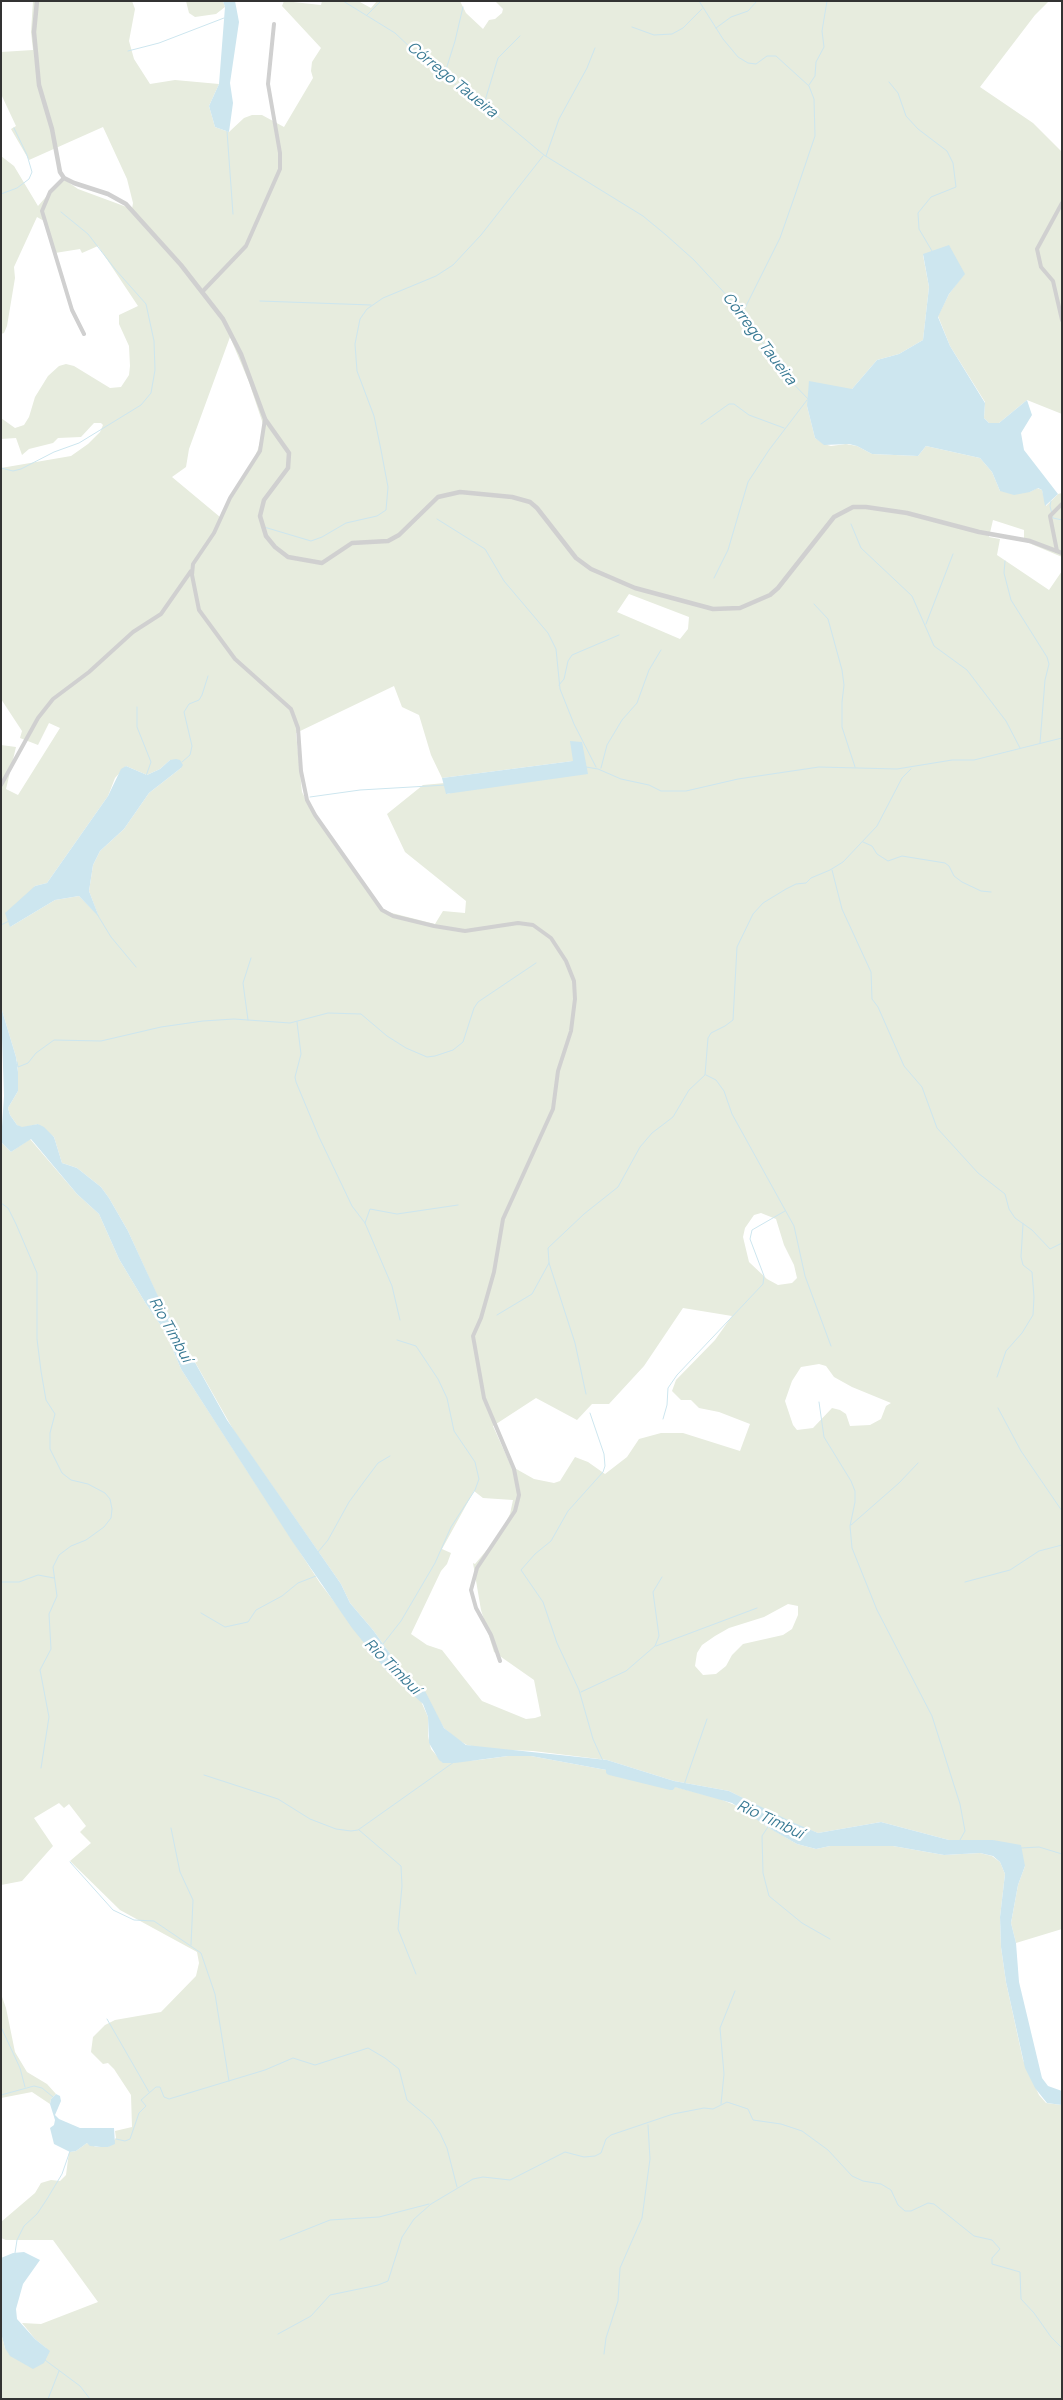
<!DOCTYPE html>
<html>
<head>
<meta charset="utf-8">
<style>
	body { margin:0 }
	#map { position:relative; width:1063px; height:2400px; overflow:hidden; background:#fff; font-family:Manrope,sans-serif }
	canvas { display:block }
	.frame { position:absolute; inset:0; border:2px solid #333; pointer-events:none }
</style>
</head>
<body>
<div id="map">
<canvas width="1063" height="2400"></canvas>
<div class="frame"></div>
</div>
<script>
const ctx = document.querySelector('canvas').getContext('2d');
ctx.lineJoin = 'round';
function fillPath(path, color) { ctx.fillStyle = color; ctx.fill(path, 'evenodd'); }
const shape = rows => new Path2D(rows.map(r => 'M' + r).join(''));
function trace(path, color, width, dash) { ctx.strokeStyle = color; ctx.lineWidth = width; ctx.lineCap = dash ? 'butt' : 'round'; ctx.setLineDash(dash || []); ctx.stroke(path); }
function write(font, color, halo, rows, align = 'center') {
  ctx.font = font + ' Manrope,sans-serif'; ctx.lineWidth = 5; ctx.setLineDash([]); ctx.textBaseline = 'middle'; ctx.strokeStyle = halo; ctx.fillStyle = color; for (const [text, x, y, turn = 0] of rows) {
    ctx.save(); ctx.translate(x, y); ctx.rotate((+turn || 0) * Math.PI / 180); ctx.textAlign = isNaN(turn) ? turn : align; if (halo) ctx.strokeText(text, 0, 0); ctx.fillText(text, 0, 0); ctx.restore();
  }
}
fillPath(shape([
	[33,1,132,1,135,9,129,41,134,59,150,84,175,80,219,84,209,106,215,127,229,132,244,118,252,115,262,115,284,127,313,78,311,71,312,62,321,48,282,6,284,1,321,5,322,1,358,1,371,8,377,1,460,1,466,13,483,29,489,20,495,19,502,13,503,9,495,1,1049,1,1035,15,980,87,1033,123,1062,152,1062,414,1027,400,999,423,989,423,984,418,985,402,950,346,938,316,949,294,964,274,923,255,929,287,923,340,899,354,877,360,852,389,807,406,815,438,824,444,831,446,846,444,857,446,872,454,918,456,926,446,980,458,992,472,1000,491,1030,492,1037,488,1042,490,1046,506,1058,494,1062,493,1062,557,1024,541,1024,530,993,520,989,537,1000,539,997,555,1049,590,1062,571,1062,1929,1016,1943,1011,1923,1018,1885,1025,1866,993,1840,949,1840,881,1822,818,1833,792,1823,729,1791,674,1781,607,1760,533,1751,484,1749,467,1745,458,1740,444,1728,418,1685,409,1680,373,1630,350,1603,341,1584,234,1431,157,1295,128,1231,109,1198,101,1187,77,1168,62,1163,54,1137,38,1124,22,1128,17,1125,10,1115,8,1108,18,1091,18,1072,16,1057,1,1007,1,745,16,747,6,789,18,795,60,728,49,723,38,745,20,738,22,731,1,699,1,468,71,456,88,444,100,432,103,425,101,423,94,423,81,437,58,438,53,443,29,449,22,455,16,438,1,439,1,418,15,428,24,425,29,417,35,397,48,376,59,366,66,364,74,366,110,388,121,387,129,375,130,366,129,346,119,324,119,315,138,306,98,246,82,253,80,249,55,253,44,221,37,217,14,267,15,278,7,326,4,333,1,334,1,156,14,166,38,206,52,190,65,180,78,189,132,209,133,203,127,179,103,127,29,160,11,129,16,126,1,94,1,52,33,50,31,32],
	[230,337,249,382,264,427,258,449,250,469,220,517,172,477,186,467,189,449],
	[629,594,689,617,688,629,680,639,617,612],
	[394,686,402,707,419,715,431,755,442,778,573,761,447,794,445,783,423,785,387,814,405,852,466,901,465,913,443,911,435,924,384,911,312,812,302,792,296,733],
	[170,760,181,768,149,793,124,829,100,851,93,865,89,891,98,915,79,896,55,900,10,927,35,886,47,883,108,796,115,778,126,766,147,775,160,769],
	[761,1213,776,1219,784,1245,794,1265,797,1278,792,1283,778,1285,767,1279,749,1262,743,1237,745,1228,754,1215],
	[683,1308,732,1316,715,1340,676,1380,672,1391,681,1400,691,1400,699,1408,719,1412,750,1424,740,1451,683,1433,661,1433,639,1439,627,1457,605,1474,588,1462,575,1457,560,1481,554,1483,534,1479,511,1466,493,1426,536,1398,577,1420,592,1404,609,1404,644,1366],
	[819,1364,826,1366,834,1377,852,1387,891,1403,886,1406,881,1419,870,1425,850,1426,846,1414,840,1410,832,1408,813,1428,797,1430,793,1425,785,1401,792,1381,801,1367],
	[474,1491,483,1498,513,1500,510,1514,503,1528,491,1545,475,1564,473,1563,481,1610,494,1652,534,1680,541,1716,535,1718,526,1719,482,1701,442,1650,427,1645,411,1634,441,1571,447,1564,451,1553,442,1549],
	[788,1604,798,1606,798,1615,792,1629,783,1635,743,1644,732,1655,726,1666,716,1674,703,1675,695,1666,697,1653,702,1645,715,1636,729,1628,764,1617],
	[186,1,223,1,225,7,216,14,195,17,189,13],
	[30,1139,77,1194,99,1214,119,1259,146,1304,166,1333,181,1369,320,1583,386,1670,420,1699,428,1717,428,1736,431,1749,442,1762,479,1760,508,1756,531,1756,628,1774,720,1799,742,1808,766,1826,797,1844,816,1849,830,1846,893,1846,944,1855,980,1853,992,1856,1000,1862,1005,1874,1000,1917,1001,1947,1006,1982,1023,2060,1039,2095,1046,2103,1062,2105,1062,2399,1,2399,1,2333,5,2348,46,2348,35,2339,22,2323,41,2324,98,2302,53,2240,6,2240,1,2238,1,2222,35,2193,41,2183,51,2180,60,2181,66,2175,69,2152,76,2151,87,2143,96,2147,108,2147,116,2138,115,2131,132,2127,131,2095,114,2069,108,2063,103,2064,91,2052,93,2037,105,2025,115,2020,161,2012,196,1976,199,1963,197,1952,120,1910,70,1861,91,1843,80,1832,86,1826,69,1804,64,1808,59,1803,34,1818,53,1846,22,1881,1,1885,1,1142,11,1152],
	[1,1994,6,2008,15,2052,27,2072,47,2084,56,2094,51,2099,50,2104,32,2092,1,2098]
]), '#e7ecde');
fillPath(shape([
	[223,1,235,1,239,22,230,83,233,103,229,132,215,127,209,106,219,84,225,7],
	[949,245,965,274,949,294,938,317,950,346,985,403,984,418,989,423,999,423,1027,400,1032,415,1021,433,1024,450,1058,494,1045,506,1042,490,1038,488,1030,492,1014,495,1000,491,992,472,980,458,926,446,918,456,872,454,857,446,849,444,824,445,815,438,807,406,809,381,852,389,877,360,899,354,923,340,929,287,923,254],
	[570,741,582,742,588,774,446,794,442,778,573,761],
	[176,759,180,760,183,765,181,768,149,793,124,829,100,851,93,865,89,891,99,917,79,896,55,900,10,927,5,913,35,886,47,883,108,796,121,769,126,766,147,775,160,769,170,760],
	[1,1007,16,1057,18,1072,18,1091,8,1108,10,1115,17,1125,22,1127,38,1124,44,1127,54,1137,62,1163,77,1168,101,1187,109,1198,128,1231,157,1294,227,1420,341,1584,350,1603,373,1630,409,1680,424,1689,444,1728,466,1745,607,1760,674,1781,729,1791,792,1822,818,1833,881,1822,949,1840,993,1840,1021,1845,1025,1866,1018,1885,1011,1923,1016,1943,1019,1982,1042,2078,1048,2086,1062,2091,1062,2105,1047,2103,1035,2088,1025,2068,1006,1982,1001,1947,1000,1917,1005,1874,1000,1862,993,1856,980,1853,944,1855,893,1846,830,1846,816,1849,797,1844,774,1831,732,1803,628,1774,531,1756,508,1756,455,1763,443,1763,439,1760,429,1743,428,1717,423,1704,386,1670,352,1628,292,1541,181,1369,166,1333,146,1304,119,1259,99,1214,77,1194,31,1139,11,1152,1,1142,4,1096],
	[56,2094,60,2096,61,2101,55,2115,59,2119,80,2128,114,2128,115,2144,108,2147,101,2147,90,2146,87,2143,76,2151,70,2152,54,2144,50,2128,54,2125,55,2120,50,2104,51,2099],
	[24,2252,40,2260,23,2284,16,2309,17,2319,35,2339,50,2351,44,2363,33,2369,10,2356,5,2348,1,2333,1,2258,13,2253]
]), '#cde6ef');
trace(shape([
	[343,1,395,33,430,66,484,105,544,155,643,216,666,235,694,260,743,313,783,373,809,400],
	[699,1,723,39,738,57,748,63,756,64,767,56,776,56,809,86,814,99,815,136,794,198,780,238,743,312],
	[367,15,381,1],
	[632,27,654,35,672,34,683,28,702,9],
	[716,28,731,17,748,11,757,1],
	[128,51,159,43,224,18],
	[444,76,455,41,463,7],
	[889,82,898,93,906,116,918,129,947,151,953,163,956,187,931,197,918,213,919,229,932,251],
	[809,85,815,76,816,62,824,47,822,31,827,1],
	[484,104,498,58,520,36],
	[227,131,233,214],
	[546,156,559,119,587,68,595,48],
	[1,194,17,188,29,179,32,172,27,155,14,128],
	[260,301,371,305],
	[701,424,729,404,734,404,749,415,784,428],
	[1,468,13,471,21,469,54,452,79,443,141,405,151,393,155,370,154,341,146,304,115,269,88,234,61,212],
	[1051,501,1050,506,1053,518,1062,520],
	[437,519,485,549,504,581,548,633,556,649,560,689,574,724,596,767],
	[851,524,861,548,912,596,934,646,967,670,1006,721,1020,748],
	[264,527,311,541,322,537,346,523,377,516,386,510,388,487,381,450,374,416,357,371,355,344,360,319,367,309,383,298,436,276,453,265,481,235,543,156],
	[1005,561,1004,573,1011,600,1047,657,1049,664,1045,680,1040,743],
	[714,578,728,550,748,482,769,450,807,400],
	[814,604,828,619,842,670,844,685,842,702,842,727,855,767],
	[926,624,953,554],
	[559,685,564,679,568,661,572,655,619,635],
	[137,707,137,727,151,762,146,776],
	[182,762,190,755,192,746,184,712,189,704,199,700,202,695,208,676],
	[586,767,598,769,621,779,649,785,661,791,686,791,738,779,819,767,897,769,952,760,974,760,1062,738],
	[601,768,607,745,622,720,637,703,649,670,661,650],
	[310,797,360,790,446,785],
	[863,842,872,846,877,854,888,861,902,856,945,863,949,866,954,876,962,882,981,891,991,892],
	[832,870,842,909,871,972,872,999,878,1007,904,1066,922,1087,937,1128,978,1173,1005,1194,1009,1209,1015,1218,1032,1230,1050,1249,1062,1243],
	[97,914,111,937,136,967],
	[1,925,9,921],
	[248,1020,243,983,251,958],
	[297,1022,301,1054,295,1077,296,1082,319,1137,352,1206,365,1223,392,1286,400,1320],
	[17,1062,18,1067,28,1063,36,1053,54,1040,101,1041,161,1027,203,1021,234,1019,290,1023,328,1013,361,1014,387,1036,406,1048,427,1057,435,1056,453,1050,463,1042,474,1008,478,1002,536,963],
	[706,1075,716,1080,724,1091,732,1114,794,1226,805,1276,831,1346],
	[1,1203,8,1208,16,1224,37,1273,37,1339,41,1371,46,1400,55,1414,50,1433,50,1449,62,1473,71,1480,88,1484,105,1493,110,1499,112,1509,111,1518,104,1527,86,1540,71,1546,59,1555,53,1567,57,1596,49,1614,51,1649,40,1670,49,1717,41,1768],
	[365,1223,370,1209,397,1214,458,1205],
	[497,1315,532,1294,549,1263],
	[997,1377,1006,1351,1022,1333,1033,1315,1034,1297,1032,1272,1023,1265,1021,1257,1023,1224],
	[586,1394,575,1343,549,1263,548,1248,584,1214,618,1187,640,1147,652,1133,673,1117,689,1090,705,1075,708,1038,711,1033,725,1026,733,1020,737,947,753,914,763,903,786,889,796,884,806,883,811,878,830,870,843,862,877,826,902,778,911,769],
	[819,1402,824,1437,851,1481,855,1491,855,1502,850,1526,852,1548,877,1610,932,1716,960,1804,965,1831,960,1840],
	[998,1408,1021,1451,1062,1511],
	[590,1413,604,1454,605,1466,603,1472,568,1511,551,1541,535,1554,521,1570,543,1602,557,1643,579,1690,593,1739,603,1761],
	[663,1419,667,1405,668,1388,677,1375,763,1284,764,1276,750,1239,752,1230,785,1211],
	[851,1525,899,1483,918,1463],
	[318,1552,328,1540,349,1502,363,1483,378,1463,390,1456],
	[1,1582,19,1582,38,1575,54,1578],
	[965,1582,1010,1570,1039,1551,1062,1545],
	[201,1613,225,1627,248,1622,256,1610,282,1596,298,1583,316,1576],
	[383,1644,401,1621,435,1563,451,1527,475,1490,479,1479,475,1462,454,1431,447,1398,438,1379,416,1346,397,1340],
	[656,1646,757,1608],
	[581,1692,626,1671,655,1646,659,1636,653,1592,662,1577],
	[204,1775,278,1799,310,1819,336,1829,351,1831,358,1830,454,1762],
	[684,1785,707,1719],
	[768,1827,762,1836,763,1873,769,1896,802,1923,830,1939],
	[171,1828,180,1872,193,1900,191,1945],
	[359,1830,401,1866,402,1886,398,1929,416,1974],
	[1021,1848,1039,1847,1062,1854],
	[70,1862,113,1910,134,1920,154,1921,201,1953,215,1994,229,2081],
	[107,2019,149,2092],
	[1,2027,20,2068,25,2087],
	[1,2095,34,2086,42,2088,53,2097],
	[721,2104,724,2074,720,2028,735,1991],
	[116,2139,125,2141,130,2139,139,2113,146,2106,141,2100,156,2087,160,2087,164,2097,169,2099,265,2070,293,2058,315,2065,368,2048,385,2058,399,2069,407,2100,431,2120,440,2133,447,2148,457,2187],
	[280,2240,330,2220,379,2217,429,2204],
	[15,2253,17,2240,24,2226,37,2214,47,2199,62,2174,70,2151],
	[278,2334,311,2316,330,2295,378,2285,388,2281,402,2237,414,2219,431,2204,473,2179,483,2177,510,2180,565,2152,584,2157,595,2156,601,2153,606,2139,611,2135,673,2114,704,2108,713,2109,727,2102,748,2109,753,2120,781,2124,802,2131,828,2150,852,2176,863,2181,881,2184,891,2190,898,2205,905,2211,911,2211,928,2203,934,2204,974,2236,992,2240,1000,2249,992,2258,992,2264,1020,2272,1021,2299,1034,2313,1051,2337,1062,2348],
	[604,2354,606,2338,618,2301,620,2268,642,2218,650,2159,648,2125],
	[45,2360,80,2386,90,2399],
	[48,2399,59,2371]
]), '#cde6ef', 1);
trace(shape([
	[610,1771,671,1786]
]), '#cde6ef', 8);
trace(shape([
	[64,178,50,192,42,211,72,310,84,334],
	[1062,203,1037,249,1041,267,1053,281,1062,320],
	[203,291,246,246,280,169,280,153,268,84,274,24],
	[265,419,260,451,230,498,214,533,193,564,192,575,199,610,235,659,291,709,298,728,301,771,307,800,315,815,382,910,393,916,434,926,465,931,518,923,533,925,551,938,566,961,574,981,575,999,571,1031,558,1071,553,1109,503,1219,494,1272,481,1318,473,1336,484,1398,514,1469,519,1495,515,1511,477,1568,471,1590,476,1608,491,1635,500,1661],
	[1057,551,1050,516,1062,504],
	[1,785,38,718,53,699,89,672,133,632,161,614,191,571]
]), '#d0d0d0', 4);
trace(shape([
	[37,1,34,32,39,85,52,129,60,172,64,178,74,183,108,194,126,204,181,265,223,319,241,354,265,419,289,453,288,468,264,500,260,516,266,536,275,547,288,557,322,563,352,543,388,541,399,535,438,497,460,492,512,497,530,502,537,508,576,558,591,569,635,588,713,609,740,608,770,595,778,588,834,517,853,507,866,507,907,513,979,532,1030,541,1062,553]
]), '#d0d0d0', 4.5);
write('italic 15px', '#397a94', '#fff', [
	["Córrego Taueira",452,80,39],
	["Córrego Taueira",759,339,53],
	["Rio Timbuí",170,1330,61],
	["Rio Timbuí",392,1667,45],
	["Rio Timbuí",770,1820,25]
]);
</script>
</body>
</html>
